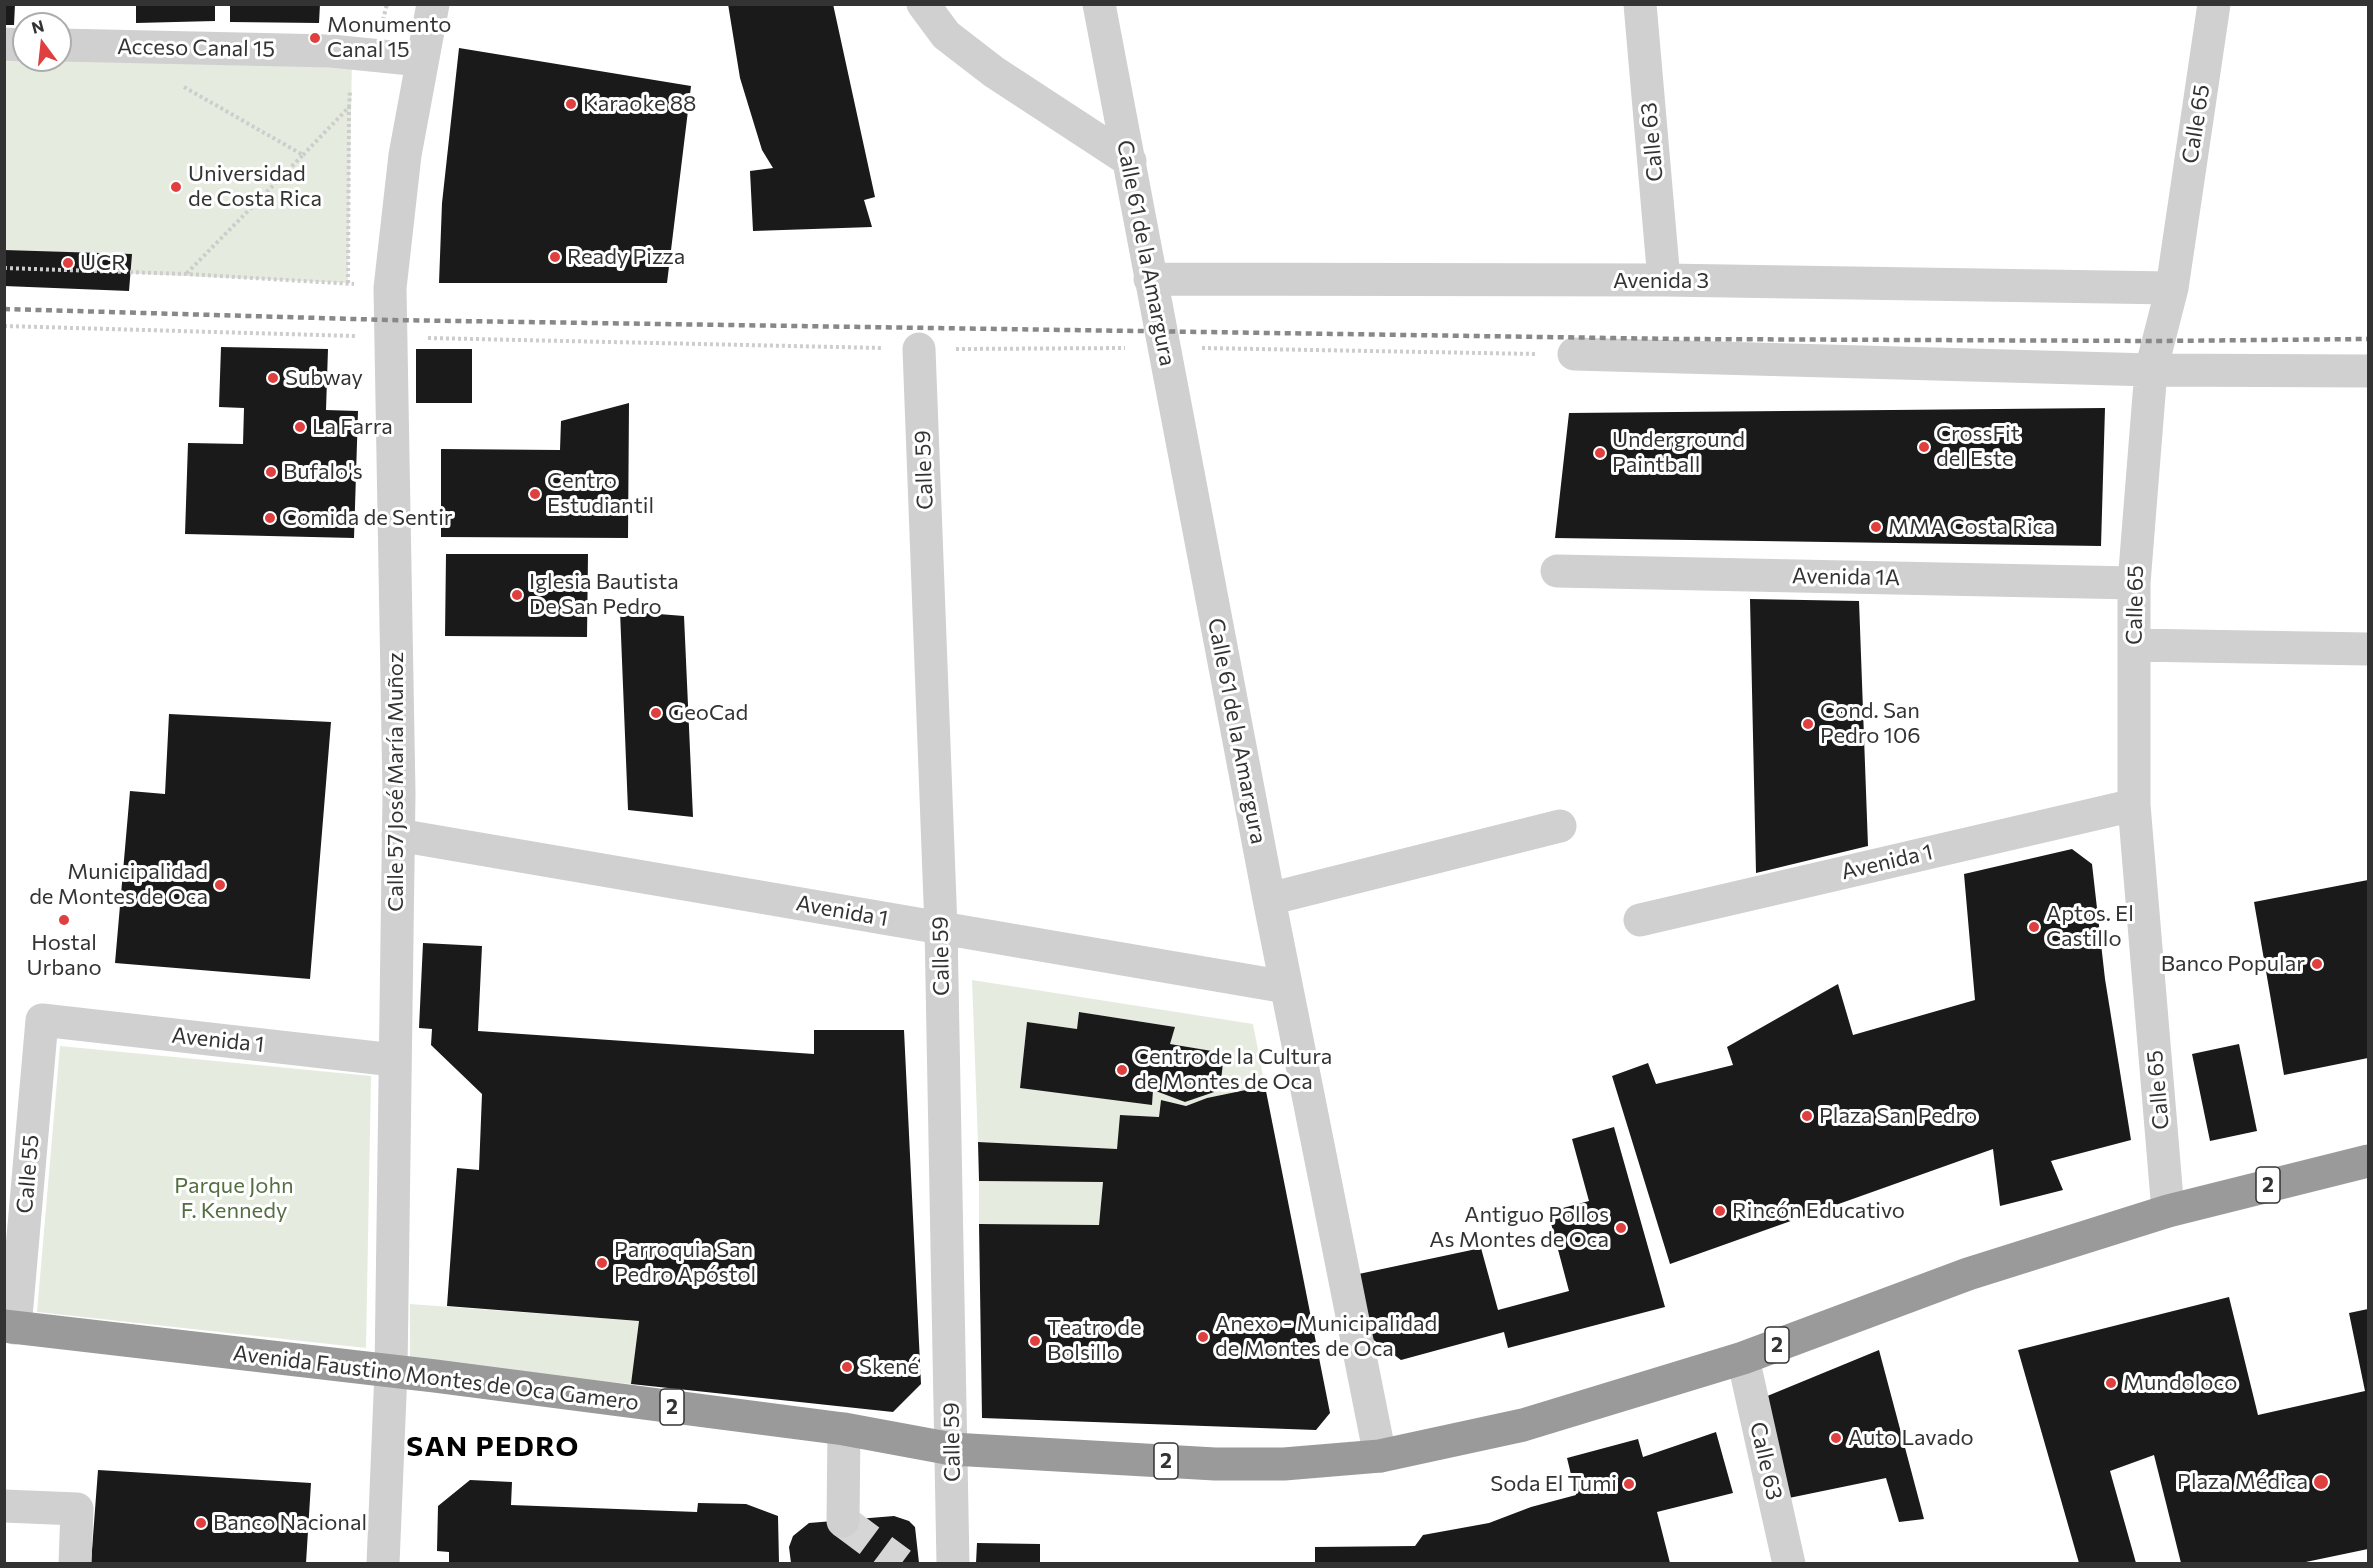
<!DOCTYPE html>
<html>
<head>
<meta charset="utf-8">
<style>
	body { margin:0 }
	#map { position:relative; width:2373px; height:1568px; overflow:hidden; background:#fff; font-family:Commissioner,sans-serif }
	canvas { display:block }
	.frame { position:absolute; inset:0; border:6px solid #333; pointer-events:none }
	.north { position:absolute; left:12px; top:12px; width:60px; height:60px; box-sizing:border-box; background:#fff; border:2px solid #adadad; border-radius:50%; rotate:345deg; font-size:16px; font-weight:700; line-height:24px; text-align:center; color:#333 }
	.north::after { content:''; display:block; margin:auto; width:21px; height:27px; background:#e03f3f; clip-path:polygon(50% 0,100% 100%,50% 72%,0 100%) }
</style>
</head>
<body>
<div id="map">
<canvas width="2373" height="1568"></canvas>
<div class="frame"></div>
<div class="north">N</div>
</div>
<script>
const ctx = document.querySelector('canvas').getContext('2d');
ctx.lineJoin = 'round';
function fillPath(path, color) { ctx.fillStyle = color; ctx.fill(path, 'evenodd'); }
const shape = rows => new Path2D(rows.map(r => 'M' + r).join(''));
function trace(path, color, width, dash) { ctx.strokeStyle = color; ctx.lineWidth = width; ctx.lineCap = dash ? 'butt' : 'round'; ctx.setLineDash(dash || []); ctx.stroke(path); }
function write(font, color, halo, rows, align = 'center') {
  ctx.font = font + ' Commissioner,sans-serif'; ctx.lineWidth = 6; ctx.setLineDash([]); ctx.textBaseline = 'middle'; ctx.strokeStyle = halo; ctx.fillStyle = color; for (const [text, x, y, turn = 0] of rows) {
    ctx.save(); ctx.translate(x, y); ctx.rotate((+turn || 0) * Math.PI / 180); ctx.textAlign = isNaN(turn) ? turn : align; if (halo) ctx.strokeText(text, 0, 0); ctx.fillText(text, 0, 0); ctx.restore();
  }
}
fillPath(shape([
	[4,45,24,60,352,58,348,283,5,268],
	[972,980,1253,1024,1265,1086,1207,1098,1186,1106,1161,1100,1159,1117,1121,1115,1117,1149,978,1142],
	[1079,1012,1174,1027,1170,1044,1223,1053,1213,1092,1185,1102,1153,1090,1152,1105,1020,1087,1027,1022,1077,1029],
	[60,1046,371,1076,366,1348,37,1312],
	[979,1181,1103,1182,1099,1225,979,1224],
	[410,1304,639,1321,631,1384,420,1365,410,1359]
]), '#e5ecdf');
fillPath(shape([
	[5,4,15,4,14,25,5,25],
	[136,4,215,4,215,21,136,23],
	[230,4,320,4,319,23,230,22],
	[728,4,833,4,875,197,864,200,872,227,753,231,750,171,773,168,762,150,740,78],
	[459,48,691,86,667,283,439,283,442,203],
	[4,250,132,254,129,291,4,286],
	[221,347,328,349,326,410,358,411,354,538,185,534,188,443,243,444,244,408,219,407],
	[416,349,472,349,472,403,416,403],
	[629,403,628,538,441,537,441,449,560,450,561,421],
	[2105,408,2101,546,1555,538,1569,413],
	[446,554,588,554,587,637,445,636],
	[1750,599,1859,601,1868,846,1756,873],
	[620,611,684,616,693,817,628,810],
	[169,714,331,722,310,979,115,963,130,791,165,794],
	[2072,849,2092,864,2105,979,2131,1140,2051,1161,2063,1190,2000,1206,1993,1149,1670,1264,1612,1076,1648,1063,1656,1084,1733,1065,1727,1047,1838,984,1853,1035,1975,1000,1964,874],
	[2368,880,2368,1058,2284,1075,2254,902],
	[423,943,482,946,478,1031,814,1054,814,1030,904,1030,921,1384,893,1412,631,1384,639,1321,447,1306,457,1168,479,1170,482,1094,431,1045,432,1029,419,1028],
	[1079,1012,1175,1027,1170,1044,1224,1053,1220,1090,1185,1102,1153,1090,1152,1105,1020,1088,1027,1022,1077,1029],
	[2239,1044,2257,1131,2210,1141,2192,1054],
	[1265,1086,1330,1413,1316,1430,982,1418,979,1224,1099,1225,1103,1182,979,1181,978,1142,1117,1149,1120,1115,1159,1117,1161,1100,1186,1106,1207,1098],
	[1614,1127,1665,1307,1508,1348,1504,1332,1401,1360,1371,1338,1354,1275,1481,1248,1498,1310,1569,1291,1548,1212,1589,1201,1572,1139],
	[2229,1297,2258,1415,2365,1391,2349,1313,2368,1309,2368,1549,2301,1563,2181,1563,2154,1455,2110,1471,2136,1563,2079,1563,2018,1350],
	[1879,1350,1924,1519,1899,1522,1886,1478,1784,1499,1760,1399],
	[1716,1432,1733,1493,1657,1512,1670,1563,1315,1563,1315,1547,1415,1546,1423,1535,1489,1523,1531,1507,1576,1495,1567,1458,1638,1439,1643,1457],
	[98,1470,311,1483,306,1563,91,1563],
	[470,1480,512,1482,511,1505,697,1512,698,1503,746,1504,778,1516,779,1563,449,1563,449,1552,437,1551,438,1506],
	[894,1516,909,1521,915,1527,919,1563,791,1563,789,1547,793,1536,809,1523],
	[977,1543,1040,1544,1040,1563,976,1563]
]), '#1a1a1a');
trace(shape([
	[843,1521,901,1564]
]), '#d6d6d6', 33, [33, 16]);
trace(shape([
	[383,20,387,4],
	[184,87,303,155,186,274],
	[303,155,349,107,350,91],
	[4,268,186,274,354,284],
	[348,283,349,107],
	[4,326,355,336],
	[428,338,882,348],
	[1202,348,1536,354],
	[956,349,1125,348]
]), '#cdcdcd', 4, [3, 3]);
trace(shape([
	[923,4,946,35,994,72,1130,161],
	[1099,4,1269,899,1380,1456],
	[1640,4,1664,280],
	[4,44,24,45],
	[60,45,331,51,421,60],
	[1150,279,1664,280,2172,288],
	[919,349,941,928,953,1564],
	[1574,354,2151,370,2368,371],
	[1557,571,2134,583],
	[2134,645,2368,649],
	[398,835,1286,987],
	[1269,899,1560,826],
	[1640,920,2134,805],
	[2168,1211,2134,805,2134,583,2151,370,2172,288,2214,4],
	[15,1328,42,1020,394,1060],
	[1743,1358,1789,1564],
	[4,1506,77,1509,75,1564],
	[843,1521,844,1429],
	[383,1564,391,1371,399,793,390,288,405,155,433,4]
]), '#d0d0d0', 33);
trace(shape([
	[4,1326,435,1376,844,1429,952,1449,1215,1464,1284,1464,1380,1456,1523,1425,1743,1358,1968,1274,2168,1211,2368,1161]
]), '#9a9a9a', 33);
trace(shape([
	[4,309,389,320,1679,339,2159,341,2368,339]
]), '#888', 4.5, [6, 4.5]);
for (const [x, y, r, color] of [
	[315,38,6,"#e03f3f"],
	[571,104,6,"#e03f3f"],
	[176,187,6,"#e03f3f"],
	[555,257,6,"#e03f3f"],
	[68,263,6,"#e03f3f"],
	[273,378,6,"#e03f3f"],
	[300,427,6,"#e03f3f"],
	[1924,447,6,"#e03f3f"],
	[1600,453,6,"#e03f3f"],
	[271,472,6,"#e03f3f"],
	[535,494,6,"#e03f3f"],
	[270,518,6,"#e03f3f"],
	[1876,527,6,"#e03f3f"],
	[517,595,6,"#e03f3f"],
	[656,713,6,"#e03f3f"],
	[1808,724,6,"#e03f3f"],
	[220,885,6,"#e03f3f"],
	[64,920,6,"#e03f3f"],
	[2034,927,6,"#e03f3f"],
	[2317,964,6,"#e03f3f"],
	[1122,1070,6,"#e03f3f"],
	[1807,1116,6,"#e03f3f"],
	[1720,1211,6,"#e03f3f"],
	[1621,1228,6,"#e03f3f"],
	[602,1263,6,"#e03f3f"],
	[1203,1337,6,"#e03f3f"],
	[1035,1341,6,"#e03f3f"],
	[847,1367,6,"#e03f3f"],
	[2111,1383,6,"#e03f3f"],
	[1836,1438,6,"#e03f3f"],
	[2321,1482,8,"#e03f3f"],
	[1629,1484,6,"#e03f3f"],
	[201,1523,6,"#e03f3f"]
]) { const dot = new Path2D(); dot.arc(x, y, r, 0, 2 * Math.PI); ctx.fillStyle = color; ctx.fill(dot); trace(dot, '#fff', 2); }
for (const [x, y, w] of [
	[2268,1185,24],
	[1777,1345,24],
	[672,1407,24],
	[1166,1461,24]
]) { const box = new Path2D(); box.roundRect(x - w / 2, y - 18, w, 36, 4.5); ctx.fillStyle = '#fff'; ctx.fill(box); trace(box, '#333', 1.5); }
write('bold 21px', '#333', null, [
	["2",2268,1185],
	["2",1777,1345],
	["2",672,1407],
	["2",1166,1461]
]);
write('22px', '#333', '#fff', [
	["Monumento",327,25],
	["Canal 15",327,50],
	["Karaoke 88",583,104],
	["Universidad",188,174],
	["de Costa Rica",188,199],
	["Ready Pizza",567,257],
	["UCR",80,263],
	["Subway",285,378],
	["La Farra",312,427],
	["CrossFit",1936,434],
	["del Este",1936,459],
	["Underground",1612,440],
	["Paintball",1612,465],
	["Bufalo's",283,472],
	["Centro",547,481],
	["Estudiantil",547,506],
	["Comida de Sentir",282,518],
	["MMA Costa Rica",1888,527],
	["Iglesia Bautista",529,582],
	["De San Pedro",529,607],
	["Cond. San",1820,711],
	["Pedro 106",1820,736],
	["GeoCad",668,713],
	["Municipalidad",208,872,"right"],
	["de Montes de Oca",208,897,"right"],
	["Aptos. El",2046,914],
	["Castillo",2046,939],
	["Hostal",64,943,"center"],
	["Urbano",64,968,"center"],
	["Banco Popular",2305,964,"right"],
	["Centro de la Cultura",1134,1057],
	["de Montes de Oca",1134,1082],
	["Plaza San Pedro",1819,1116],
	["Rincón Educativo",1732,1211],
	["Antiguo Pollos",1609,1215,"right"],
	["As Montes de Oca",1609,1240,"right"],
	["Parroquia San",614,1250],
	["Pedro Apóstol",614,1275],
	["Anexo - Municipalidad",1215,1324],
	["de Montes de Oca",1215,1349],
	["Teatro de",1047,1328],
	["Bolsillo",1047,1353],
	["Skené",859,1367],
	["Mundoloco",2123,1383],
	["Auto Lavado",1848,1438],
	["Plaza Médica",2308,1482,"right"],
	["Soda El Tumi",1617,1484,"right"],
	["Banco Nacional",213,1523]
], 'left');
write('22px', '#333', '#fff', [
	["Acceso Canal 15",196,48,1],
	["Calle 65",2196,124,-81],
	["Calle 63",1652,142,-95],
	["Calle 61 de la Amargura",1146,253,79],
	["Avenida 3",1661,281],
	["Calle 59",924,470,-92],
	["Avenida 1A",1846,577,1],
	["Calle 65",2135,605,-89],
	["Calle 61 de la Amargura",1237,731,79],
	["Calle 57 José María Muñoz",396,782,-90],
	["Avenida 1",1887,862,-13],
	["Avenida 1",842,911,10],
	["Calle 59",941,956,-91],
	["Avenida 1",218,1040,6],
	["Calle 65",2158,1090,-95],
	["Calle 55",28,1174,-85],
	["Avenida Faustino Montes de Oca Gamero",436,1378,7],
	["Calle 59",952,1442,-91],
	["Calle 63",1766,1461,77]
]);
write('22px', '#536e41', '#fff', [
	["Parque John",234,1186],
	["F. Kennedy",234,1211]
]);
ctx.letterSpacing = '1.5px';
write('bold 28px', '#000', '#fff', [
	["SAN PEDRO",493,1447]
]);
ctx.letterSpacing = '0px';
</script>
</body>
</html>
